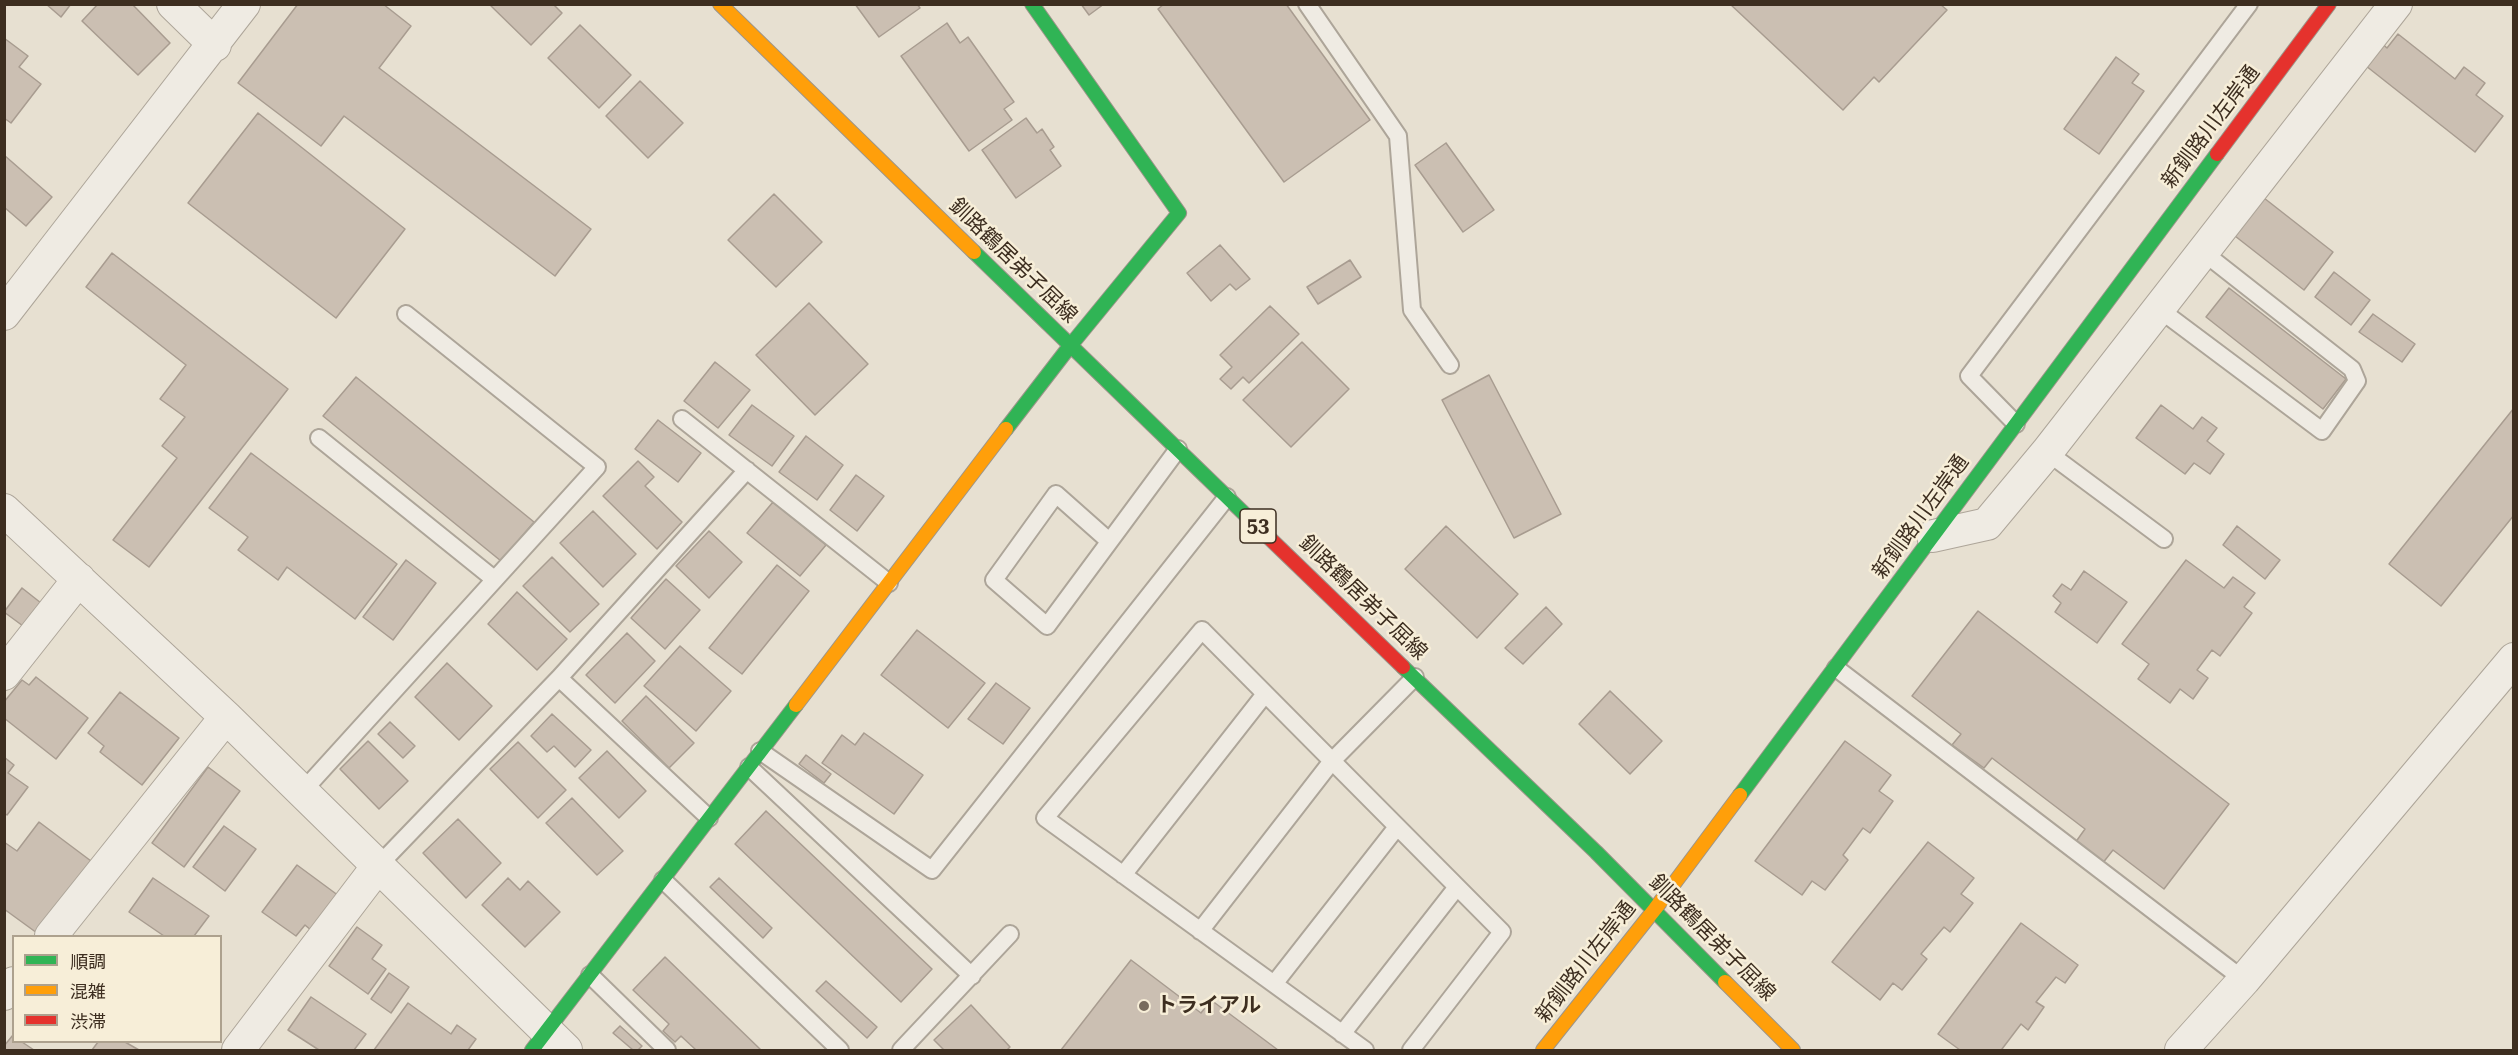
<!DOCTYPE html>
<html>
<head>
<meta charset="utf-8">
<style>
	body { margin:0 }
	#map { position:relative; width:2518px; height:1055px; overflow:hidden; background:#e7e0d1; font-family:"Roboto Serif","Noto Sans JP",serif }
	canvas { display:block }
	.frame { position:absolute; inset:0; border:6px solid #3d2e20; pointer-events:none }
	.legend { position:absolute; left:12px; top:935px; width:210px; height:108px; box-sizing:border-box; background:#f7eed8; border:2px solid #ada18e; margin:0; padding:8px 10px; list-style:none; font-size:18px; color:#3d2e20 }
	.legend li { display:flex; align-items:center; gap:12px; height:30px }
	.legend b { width:30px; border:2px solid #ada18e }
</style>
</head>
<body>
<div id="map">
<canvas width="2518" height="1055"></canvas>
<div class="frame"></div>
<ul class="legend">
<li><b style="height:8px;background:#30b455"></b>順調</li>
<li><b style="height:8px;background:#ff9f0a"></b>混雑</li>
<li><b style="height:8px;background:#e5322d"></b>渋滞</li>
</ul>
</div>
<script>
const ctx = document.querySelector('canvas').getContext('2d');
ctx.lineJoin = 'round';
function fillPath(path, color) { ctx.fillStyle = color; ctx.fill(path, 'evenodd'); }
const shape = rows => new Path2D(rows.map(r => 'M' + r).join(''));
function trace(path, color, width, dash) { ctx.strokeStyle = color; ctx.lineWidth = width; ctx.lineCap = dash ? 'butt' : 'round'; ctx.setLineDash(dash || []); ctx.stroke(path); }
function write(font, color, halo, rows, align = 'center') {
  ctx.font = font + ' "Roboto Serif","Noto Sans JP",serif'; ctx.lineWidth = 5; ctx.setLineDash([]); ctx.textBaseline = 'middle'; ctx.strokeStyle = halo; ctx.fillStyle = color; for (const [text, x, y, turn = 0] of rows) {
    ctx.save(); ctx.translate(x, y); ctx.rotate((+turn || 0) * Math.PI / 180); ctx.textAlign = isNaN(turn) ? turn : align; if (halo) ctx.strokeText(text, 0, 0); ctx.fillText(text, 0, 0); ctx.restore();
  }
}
const building = shape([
	[46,4,71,4,61,17,46,4],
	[98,4,132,4,170,43,138,75,82,21,98,4],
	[298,4,383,4,411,26,379,68,591,229,555,276,344,116,321,146,238,83,298,4],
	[489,4,553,4,562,13,531,45,489,4],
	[855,4,917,4,920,8,879,37,855,4],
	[1081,4,1104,4,1089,15,1081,4],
	[1164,4,1286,4,1370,120,1284,182,1158,9,1164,4],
	[1730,4,1940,4,1947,10,1879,82,1874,77,1843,110,1730,4],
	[947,23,960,43,968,37,1014,102,1004,109,1012,120,969,151,901,56,947,23],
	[580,25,631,75,599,108,548,58,580,25],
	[2398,34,2455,79,2464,67,2485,83,2476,95,2503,116,2475,152,2361,62,2378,40,2387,48,2398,34],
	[4,38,28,56,19,67,41,84,11,123,4,118,4,38],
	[2116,57,2139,74,2132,83,2144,91,2099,154,2064,129,2116,57],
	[640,81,683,123,648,158,606,116,640,81],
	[258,113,405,229,336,318,188,203,258,113],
	[1026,118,1037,133,1042,129,1054,147,1050,150,1061,166,1016,198,982,150,1026,118],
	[1446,143,1494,210,1463,232,1415,165,1446,143],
	[4,155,52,197,26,226,4,207,4,155],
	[774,194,822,242,776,287,728,240,774,194],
	[2264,198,2333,252,2304,290,2235,236,2264,198],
	[1220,245,1250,279,1236,290,1230,284,1211,301,1187,273,1220,245],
	[112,253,288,389,149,567,113,540,177,458,162,446,185,417,160,399,186,365,86,287,112,253],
	[1350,260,1361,277,1318,304,1307,287,1350,260],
	[2334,272,2370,300,2351,325,2315,297,2334,272],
	[2229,288,2346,379,2323,409,2206,317,2229,288],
	[809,303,868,364,815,415,756,355,809,303],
	[1270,306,1299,334,1249,383,1243,377,1231,389,1220,379,1232,367,1220,355,1270,306],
	[2373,314,2415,344,2402,362,2359,332,2373,314],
	[1302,342,1349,389,1291,447,1243,400,1302,342],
	[715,362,750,390,718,428,684,401,715,362],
	[1489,375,1561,514,1514,538,1442,400,1489,375],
	[356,377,534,522,501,561,323,416,356,377],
	[752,405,794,436,772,466,729,435,752,405],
	[2161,405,2193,429,2202,417,2217,428,2207,441,2224,454,2210,474,2194,463,2185,474,2136,438,2161,405],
	[2514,408,2514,515,2441,606,2389,564,2514,408],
	[658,420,701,453,678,482,635,449,658,420],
	[806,436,843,465,817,500,779,472,806,436],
	[251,453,397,564,355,619,287,567,278,580,238,550,248,537,209,508,251,453],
	[638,461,654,477,645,486,682,522,657,549,603,496,638,461],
	[856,475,884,496,857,531,830,510,856,475],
	[773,502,826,545,800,576,747,533,773,502],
	[593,511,636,554,603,587,560,543,593,511],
	[1446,526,1518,594,1477,638,1405,569,1446,526],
	[2237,526,2280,560,2265,579,2223,545,2237,526],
	[709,531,742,562,709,598,676,566,709,531],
	[552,557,599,604,570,632,523,586,552,557],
	[406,560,436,583,393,640,363,617,406,560],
	[2186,560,2224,588,2233,577,2255,593,2244,607,2252,613,2220,656,2212,650,2197,670,2208,678,2193,699,2180,689,2170,703,2138,679,2149,664,2122,644,2186,560],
	[777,565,809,591,742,674,709,648,777,565],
	[2084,571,2127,602,2097,643,2055,612,2061,603,2053,596,2062,584,2071,590,2084,571],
	[666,579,700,610,665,649,631,618,666,579],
	[22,588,41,603,23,626,4,612,22,588],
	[517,592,567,639,537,670,488,624,517,592],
	[1546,607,1562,624,1523,664,1505,648,1546,607],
	[1978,611,2229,804,2164,889,2113,850,2102,864,2075,843,2085,829,1992,758,1984,768,1952,745,1961,734,1912,696,1978,611],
	[917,630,985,683,948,728,881,675,917,630],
	[627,633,655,661,615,703,586,675,627,633],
	[680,646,731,691,696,731,644,686,680,646],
	[447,663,492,706,459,740,415,697,447,663],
	[36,677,88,718,56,759,4,718,4,702,22,680,29,685,36,677],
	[996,683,1030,708,1003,744,968,719,996,683],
	[1610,691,1662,741,1630,774,1579,724,1610,691],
	[120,692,179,738,142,785,100,752,104,746,88,733,120,692],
	[646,696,694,743,669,768,622,721,646,696],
	[552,714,591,750,575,767,554,746,547,752,531,736,552,714],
	[390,722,415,746,403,758,378,734,390,722],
	[864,733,923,775,894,814,822,763,842,735,855,745,864,733],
	[368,741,408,781,379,809,340,769,368,741],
	[1845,741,1891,775,1879,791,1893,801,1870,833,1863,828,1843,855,1848,860,1825,890,1812,881,1802,895,1755,861,1845,741],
	[518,742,566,790,538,818,490,769,518,742],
	[607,751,646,791,619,818,579,778,607,751],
	[806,755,831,774,824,783,799,764,806,755],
	[4,757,14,765,8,773,28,787,7,815,4,813,4,757],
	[208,767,240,791,184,867,152,843,208,767],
	[572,798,623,851,597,875,546,823,572,798],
	[766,811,932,969,901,1002,735,844,766,811],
	[458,819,501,863,466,898,423,853,458,819],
	[39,822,91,861,37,933,4,909,4,842,17,851,39,822],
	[224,826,256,849,225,891,193,867,224,826],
	[1928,842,1974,878,1961,894,1973,903,1950,932,1944,927,1921,954,1927,959,1902,990,1893,983,1880,1000,1832,962,1928,842],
	[297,865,339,896,312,931,305,925,296,936,262,912,297,865],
	[153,878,209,916,194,936,164,936,129,912,153,878],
	[508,878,520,890,528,881,560,912,525,947,482,905,508,878],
	[719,878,772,928,763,938,710,887,719,878],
	[2021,923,2078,965,2065,983,2056,977,2036,1002,2044,1007,2028,1030,2021,1024,2002,1049,2004,1050,1960,1050,1938,1034,2021,923],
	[357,927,382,945,372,959,386,969,368,994,329,966,357,927],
	[665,957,761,1050,696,1050,681,1036,675,1042,663,1031,669,1024,633,990,665,957],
	[1131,960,1201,1013,1211,1000,1278,1050,1061,1050,1131,960],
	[389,973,409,987,391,1013,371,999,389,973],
	[826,981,877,1027,867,1038,816,991,826,981],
	[311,997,366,1034,354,1050,319,1050,288,1030,311,997],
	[408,1003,451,1034,457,1025,476,1039,468,1050,374,1050,408,1003],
	[971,1005,1010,1047,1007,1050,944,1050,934,1040,971,1005],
	[620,1026,642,1046,638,1050,633,1050,613,1033,620,1026],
	[13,1035,14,1042,22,1042,34,1050,4,1050,4,1046,13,1035],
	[98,1042,125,1042,139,1050,92,1050,98,1042]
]);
fillPath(building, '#cbbfb2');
trace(building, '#a89c90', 1.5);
const lane = shape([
	[1307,4,1398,136,1412,310,1450,365],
	[2159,309,2322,431,2357,381,2352,369,2203,252],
	[682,419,889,583],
	[2016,424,1969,376,2249,4],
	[319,438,494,579],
	[2047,452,2164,539],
	[1109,541,1056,494,994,580,1047,626,1178,449],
	[1836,668,2244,980],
	[559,678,709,818],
	[760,751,932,870,1227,497],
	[749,767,972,976],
	[302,792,597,467,406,314],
	[378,866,559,678,747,470],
	[1123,875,1265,694],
	[663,880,840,1050],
	[1200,931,1332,761,1415,677],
	[590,975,667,1050],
	[1274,984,1397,827],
	[1342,1034,1457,887],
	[901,1050,1010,934],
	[1365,1050,1045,818,1202,630,1502,932,1411,1050]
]);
const street = shape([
	[173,4,215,45],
	[4,314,244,4],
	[4,510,226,717,566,1050],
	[1933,536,1987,524,2047,452,2396,4],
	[4,674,79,579],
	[51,936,226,717],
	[4,994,14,983],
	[238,1050,378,866],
	[2181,1050,2244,980,2514,659]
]);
const fast = shape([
	[974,252,1260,529],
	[1006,429,1070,346,1179,213,1032,4],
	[1403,667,1596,852,1725,982],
	[1740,795,2217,154],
	[532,1050,796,705]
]);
const slow = shape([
	[720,4,974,252],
	[796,705,1006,429],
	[1725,982,1793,1050],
	[1543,1050,1655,909,1740,795]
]);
const jam = shape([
	[2217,154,2329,4],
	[1260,529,1403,667]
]);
trace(lane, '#ada599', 20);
trace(street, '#ada599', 34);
trace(fast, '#9c958a', 16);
trace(slow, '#9c958a', 16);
trace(jam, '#9c958a', 16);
trace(lane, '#efebe3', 16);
trace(street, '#efebe3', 32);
trace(fast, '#30b455', 14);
trace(slow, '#ff9f0a', 14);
trace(jam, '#e5322d', 14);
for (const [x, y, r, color] of [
	[1144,1006,6,"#786c5e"]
]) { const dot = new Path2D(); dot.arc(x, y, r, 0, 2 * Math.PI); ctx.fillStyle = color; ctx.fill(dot); trace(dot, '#f7eed8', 2); }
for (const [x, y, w] of [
	[1258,526,36]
]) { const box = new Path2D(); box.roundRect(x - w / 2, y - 17, w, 34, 4.5); ctx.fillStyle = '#f7eed8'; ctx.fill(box); trace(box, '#3d2e20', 1.5); }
write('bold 20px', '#3d2e20', null, [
	["53",1258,526]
]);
write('21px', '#3d2e20', '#f7eed8', [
	["新釧路川左岸通",2211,127,-53],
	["釧路鶴居弟子屈線",1013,261,44],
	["新釧路川左岸通",1921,517,-54],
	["釧路鶴居弟子屈線",1363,598,44],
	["釧路鶴居弟子屈線",1712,938,45],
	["新釧路川左岸通",1586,962,-52]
]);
write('bold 21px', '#3d2e20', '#f7eed8', [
	["トライアル",1156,1006]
], 'left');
</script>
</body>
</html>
